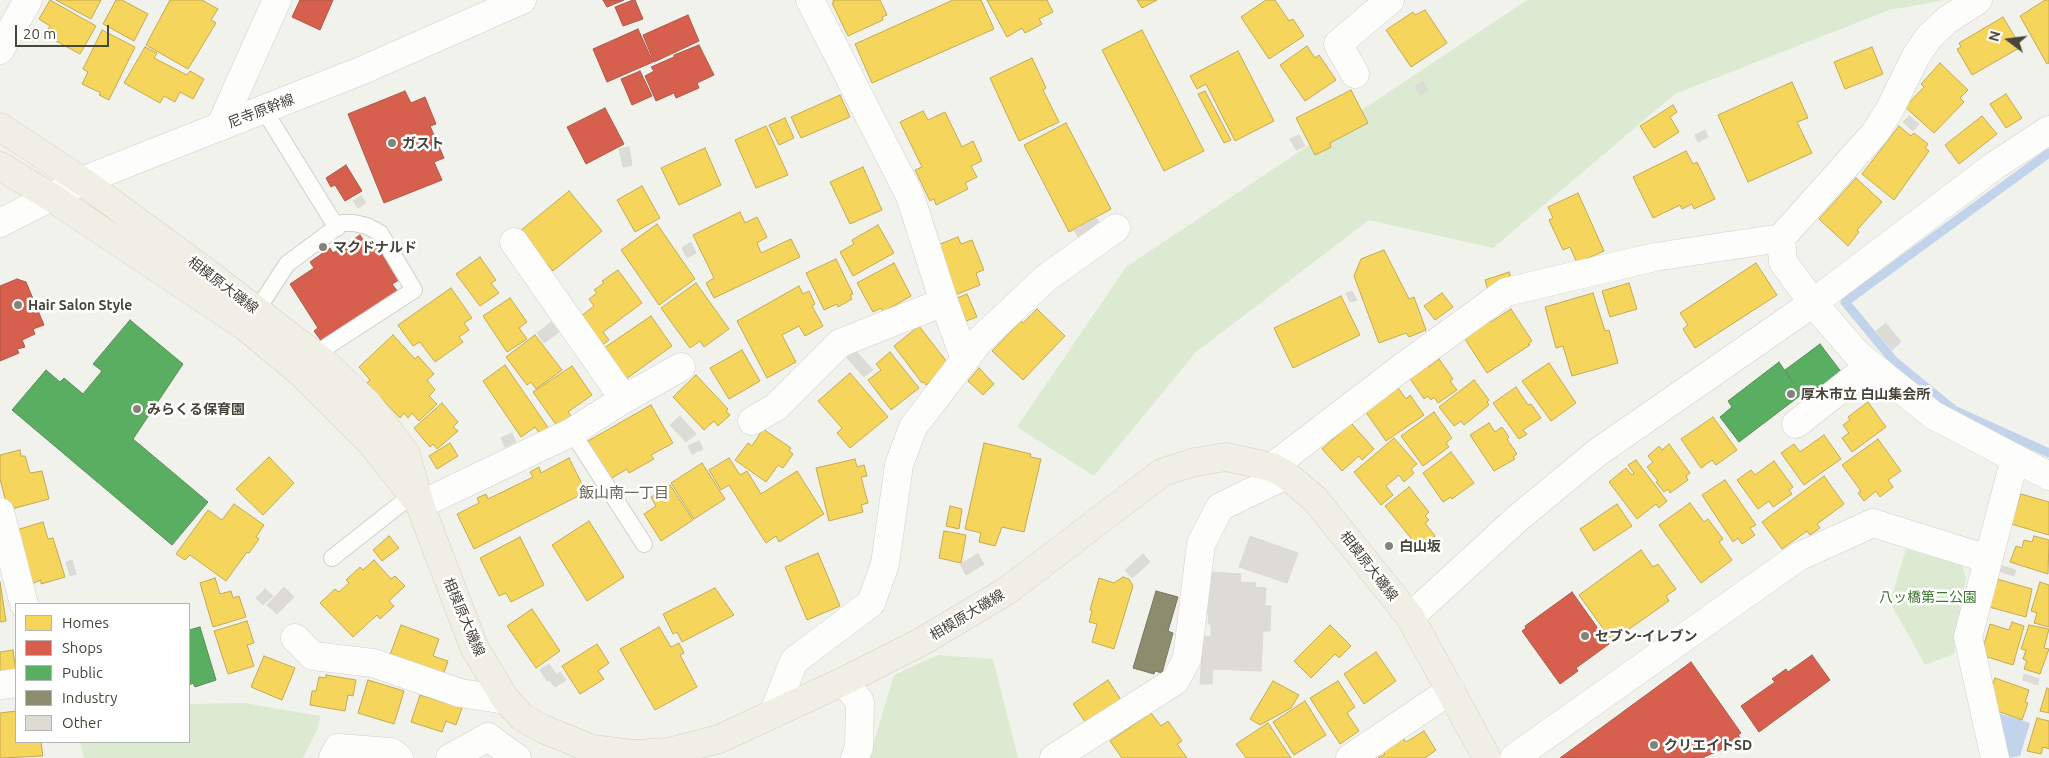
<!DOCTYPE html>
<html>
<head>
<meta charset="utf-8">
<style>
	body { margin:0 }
	#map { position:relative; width:2049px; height:758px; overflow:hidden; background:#f2f2ed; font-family:Ubuntu,sans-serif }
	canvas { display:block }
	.legend { position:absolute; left:15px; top:603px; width:175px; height:140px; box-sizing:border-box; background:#fff; border:1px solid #b6b5b0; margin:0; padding:6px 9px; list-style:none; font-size:15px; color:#48453a }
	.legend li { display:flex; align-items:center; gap:10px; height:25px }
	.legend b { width:25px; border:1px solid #b6b5b0 }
	.north { position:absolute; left:1984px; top:15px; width:50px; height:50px; -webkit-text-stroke:4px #fff; paint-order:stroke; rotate:285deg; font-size:14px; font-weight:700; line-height:20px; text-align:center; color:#48453a }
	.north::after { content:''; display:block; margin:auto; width:18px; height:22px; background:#48453a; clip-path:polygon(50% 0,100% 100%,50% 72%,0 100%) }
	.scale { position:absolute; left:15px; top:25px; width:94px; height:22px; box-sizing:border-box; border:2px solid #48453a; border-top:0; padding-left:6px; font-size:15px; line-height:18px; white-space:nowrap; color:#48453a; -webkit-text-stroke:4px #fff; paint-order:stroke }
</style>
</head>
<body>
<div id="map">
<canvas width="2049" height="758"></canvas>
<ul class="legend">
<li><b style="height:14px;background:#f6d55c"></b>Homes</li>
<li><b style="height:14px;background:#d6604d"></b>Shops</li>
<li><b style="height:14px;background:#5aae61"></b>Public</li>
<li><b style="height:14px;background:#8c8c6e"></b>Industry</li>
<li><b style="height:14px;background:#dcdbd6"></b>Other</li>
</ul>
<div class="north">N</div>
<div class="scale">20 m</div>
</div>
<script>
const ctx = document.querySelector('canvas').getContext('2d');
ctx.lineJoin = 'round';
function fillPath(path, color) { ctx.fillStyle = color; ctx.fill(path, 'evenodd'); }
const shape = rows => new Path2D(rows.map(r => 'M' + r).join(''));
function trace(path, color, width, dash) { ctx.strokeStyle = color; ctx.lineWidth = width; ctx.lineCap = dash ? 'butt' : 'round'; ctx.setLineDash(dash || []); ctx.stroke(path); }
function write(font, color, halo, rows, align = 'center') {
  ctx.font = font + ' Ubuntu,"Noto Sans JP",sans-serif'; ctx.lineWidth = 5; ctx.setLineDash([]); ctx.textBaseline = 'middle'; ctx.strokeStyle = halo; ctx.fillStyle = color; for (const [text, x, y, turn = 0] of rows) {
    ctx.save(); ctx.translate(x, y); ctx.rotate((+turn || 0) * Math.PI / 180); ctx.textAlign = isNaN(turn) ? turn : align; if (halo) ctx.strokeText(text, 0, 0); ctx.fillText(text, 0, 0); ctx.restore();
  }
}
fillPath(shape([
	[1527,0,1945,0,1889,10,1675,94,1493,248,1369,220,1196,352,1094,476,1017,427,1126,267],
	[1906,549,1962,565,1966,578,1954,654,1925,665,1890,602],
	[938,655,993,659,1018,758,869,758,894,675],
	[244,703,320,716,318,728,303,758,84,758,80,742,189,742,189,704]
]), '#dbead0');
fillPath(shape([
	[1992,711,2030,723,2020,756,2008,758]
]), '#c2d4ec');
const homes = shape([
	[50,0,96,26,80,54,45,35,50,26,39,19,50,0],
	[56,0,101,0,91,19,56,0],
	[116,0,122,0,148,14,134,41,103,24,116,0],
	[170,0,202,0,218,9,211,20,216,23,188,69,146,45,170,0],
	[833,0,880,0,887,15,882,17,883,20,848,36,832,3,834,2,833,0],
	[953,0,981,0,994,29,872,83,855,44,953,0],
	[987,0,1047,0,1053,12,1039,19,1042,24,1025,33,1022,28,1007,37,987,0],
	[1137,0,1157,0,1142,8,1137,0],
	[1266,0,1275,0,1289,21,1293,19,1304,36,1269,59,1241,17,1266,0],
	[2045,0,2049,0,2049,63,2047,64,2020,16,2045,0],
	[1425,10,1447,43,1411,67,1386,30,1413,12,1415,15,1425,10],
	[2003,17,2021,47,1972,75,1957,49,1961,47,1959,43,2003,17],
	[102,30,135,47,109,100,99,95,101,93,82,84,88,72,83,69,102,30],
	[1142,30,1204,151,1164,171,1102,50,1142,30],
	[1307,46,1315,58,1319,55,1336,80,1305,101,1280,65,1307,46],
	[145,47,157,53,154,58,187,75,190,71,204,79,193,99,180,92,175,102,164,96,160,103,124,83,145,47],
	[1872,47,1883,74,1845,89,1834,62,1872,47],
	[1238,51,1274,121,1235,141,1206,84,1197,89,1190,76,1238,51],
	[1032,58,1046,88,1043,90,1059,122,1019,141,990,78,1032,58],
	[1940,63,1968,90,1960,98,1964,102,1934,133,1905,107,1924,87,1921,84,1940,63],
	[1792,82,1808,118,1797,122,1812,153,1748,182,1718,115,1792,82],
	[1351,90,1368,123,1330,143,1331,147,1315,155,1296,118,1351,90],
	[1205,91,1231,140,1224,143,1198,94,1205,91],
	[2006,94,2022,118,2006,128,1990,104,2006,94],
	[840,95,850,117,801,138,791,117,840,95],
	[1673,105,1677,112,1670,117,1679,132,1654,148,1640,126,1673,105],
	[923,111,928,120,945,112,962,147,973,141,982,161,971,166,977,177,965,183,968,189,936,205,934,199,930,201,915,170,922,167,900,122,923,111],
	[1982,116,1997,134,1959,164,1945,145,1982,116],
	[785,118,794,138,779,145,769,125,785,118],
	[1066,123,1111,209,1069,232,1024,145,1066,123],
	[766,126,788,175,756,188,735,140,766,126],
	[1899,126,1911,136,1914,133,1928,144,1925,148,1929,151,1894,200,1862,174,1899,126],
	[705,148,721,185,679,205,661,168,705,148],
	[1686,151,1693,164,1697,162,1715,199,1694,209,1692,204,1682,209,1680,205,1653,218,1633,177,1686,151],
	[863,167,882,210,850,224,830,182,863,167],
	[1856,178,1882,202,1857,230,1859,232,1848,246,1819,219,1856,178],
	[642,186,660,218,635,232,617,200,642,186],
	[569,191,602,231,553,271,546,263,542,267,520,231,569,191],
	[1578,193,1604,251,1577,263,1570,247,1563,250,1549,220,1553,218,1548,207,1578,193],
	[740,212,745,223,757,217,767,237,757,243,761,253,791,239,800,257,714,298,706,283,714,278,693,235,740,212],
	[657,224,695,279,659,305,621,250,657,224],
	[878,225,894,253,853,276,840,252,854,244,852,240,878,225],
	[958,237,961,244,972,240,984,270,976,273,980,285,955,295,935,246,958,237],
	[1384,250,1409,299,1414,297,1426,330,1409,337,1406,333,1379,343,1354,276,1361,259,1384,250],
	[480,257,496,280,491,283,499,293,480,306,456,274,480,257],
	[836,259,853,294,850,295,852,299,838,307,837,304,824,310,806,273,836,259],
	[894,263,911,296,883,312,881,308,873,312,857,283,894,263],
	[1756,263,1777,295,1695,348,1683,329,1688,325,1680,313,1756,263],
	[618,270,642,303,603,332,609,340,601,346,580,317,594,306,589,299,597,293,594,290,604,283,602,281,618,270],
	[1509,272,1513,282,1488,290,1485,280,1509,272],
	[696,283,729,329,704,347,700,341,690,348,661,308,696,283],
	[1629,283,1637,309,1610,317,1602,291,1629,283],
	[799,286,803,294,809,291,815,304,812,306,823,326,805,336,799,326,782,335,796,362,767,378,737,321,799,286],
	[451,288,472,318,464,323,469,330,459,337,463,342,435,362,420,342,413,346,398,325,451,288],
	[1442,293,1453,307,1435,320,1424,306,1442,293],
	[1593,293,1605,331,1609,330,1618,363,1572,376,1563,346,1556,348,1545,307,1593,293],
	[967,294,977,317,966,321,957,298,967,294],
	[1341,296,1360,335,1293,368,1274,328,1341,296],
	[510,298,527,322,519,328,527,339,507,352,483,316,510,298],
	[1037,309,1065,336,1023,380,992,351,1021,321,1023,323,1037,309],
	[1511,309,1532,341,1528,344,1530,345,1487,373,1465,339,1476,331,1474,328,1488,318,1491,322,1511,309],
	[651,316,672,346,626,379,604,348,651,316],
	[919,326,947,362,943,365,946,369,926,385,924,382,922,383,894,346,919,326],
	[393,335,415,359,418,356,434,374,427,380,435,390,429,396,437,404,419,421,412,413,408,418,404,413,400,418,367,383,370,380,359,367,393,335],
	[535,335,562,370,536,389,531,382,527,385,506,357,535,335],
	[742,350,760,381,729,399,710,368,742,350],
	[890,352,919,388,891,410,868,380,881,370,876,364,890,352],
	[1439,359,1453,379,1450,381,1457,390,1438,403,1434,397,1431,400,1428,396,1424,399,1409,377,1427,365,1429,367,1439,359],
	[1549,363,1576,403,1551,421,1522,381,1549,363],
	[505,365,549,429,541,435,535,427,521,437,483,381,505,365],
	[572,366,592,395,568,412,571,416,557,426,533,392,572,366],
	[979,368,994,384,983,395,968,381,979,368],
	[850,373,888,417,850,448,837,433,842,428,818,401,850,373],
	[696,375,728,409,726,411,730,415,718,426,714,421,704,430,673,397,696,375],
	[1474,380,1489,400,1487,402,1489,405,1464,425,1461,421,1454,426,1439,407,1474,380],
	[1396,385,1406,399,1410,395,1424,415,1386,441,1363,408,1396,385],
	[1516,387,1528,405,1531,404,1541,418,1523,430,1527,434,1519,439,1493,403,1516,387],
	[1868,402,1886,427,1852,452,1842,438,1849,433,1843,425,1850,420,1848,417,1868,402],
	[442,403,458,422,453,427,458,431,437,449,433,444,430,447,414,428,442,403],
	[651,405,673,443,651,455,654,459,629,473,627,469,610,479,588,441,651,405],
	[1434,412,1452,438,1446,443,1449,447,1423,466,1401,436,1434,412],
	[1713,417,1737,450,1716,465,1712,460,1701,468,1681,439,1713,417],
	[1351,423,1374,449,1362,460,1359,456,1342,471,1322,449,1351,423],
	[1489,423,1495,432,1502,427,1509,437,1507,439,1517,454,1513,457,1515,459,1494,471,1470,435,1489,423],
	[763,429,791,448,789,451,793,454,783,468,778,465,766,482,735,460,748,443,752,446,763,429],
	[1824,435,1841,459,1804,485,1781,453,1794,444,1800,452,1824,435],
	[1394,438,1417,464,1411,469,1414,473,1404,482,1399,475,1386,486,1393,495,1381,505,1354,472,1394,438],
	[1878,439,1901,471,1888,480,1893,487,1880,497,1876,491,1864,501,1858,493,1861,491,1842,465,1878,439],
	[450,443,458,456,437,469,429,456,450,443],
	[984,443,1031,454,1030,457,1041,459,1024,532,1002,527,995,546,979,542,981,533,965,529,984,443],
	[1669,444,1690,473,1686,476,1688,480,1670,493,1668,489,1664,492,1656,482,1658,481,1647,467,1653,462,1648,456,1659,446,1662,450,1669,444],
	[20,450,21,456,25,456,30,473,42,471,49,499,8,510,0,479,0,455,20,450],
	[1451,452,1474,483,1452,499,1451,497,1443,502,1423,473,1451,452],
	[269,457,294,483,263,515,236,489,269,457],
	[569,458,586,492,474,549,457,514,479,503,477,498,486,494,488,499,533,477,530,472,539,467,541,473,569,458],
	[729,458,740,475,747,471,761,494,797,471,824,514,779,542,776,536,766,543,729,485,721,490,709,470,729,458],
	[855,459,857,467,864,465,867,476,861,477,868,503,861,505,863,512,829,521,816,468,855,459],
	[1636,460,1667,501,1659,508,1656,504,1637,519,1609,482,1626,468,1632,475,1634,473,1628,465,1636,460],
	[1774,461,1793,487,1789,490,1792,494,1773,507,1769,501,1758,509,1737,480,1751,470,1755,475,1774,461],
	[702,463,725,499,694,519,671,483,702,463],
	[1824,476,1844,504,1817,524,1820,528,1810,535,1807,531,1782,549,1762,522,1824,476],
	[1725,480,1756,525,1750,528,1755,535,1742,544,1738,538,1733,542,1702,495,1725,480],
	[670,485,693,520,661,541,644,514,656,506,651,497,670,485],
	[1409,487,1429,512,1425,516,1429,520,1425,523,1435,536,1419,548,1385,506,1409,487],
	[2021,494,2049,502,2049,535,2011,524,2021,494],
	[1690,503,1704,522,1708,519,1723,539,1719,542,1732,560,1701,583,1659,525,1690,503],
	[234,504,264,525,256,537,259,539,249,553,247,552,226,581,190,555,185,560,176,554,208,510,222,520,234,504],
	[1617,504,1632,526,1594,551,1580,529,1617,504],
	[950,506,962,509,959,529,946,526,950,506],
	[589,521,624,577,587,601,552,545,589,521],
	[43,522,48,539,53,538,65,577,41,584,41,580,29,585,13,531,43,522],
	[944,531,966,535,961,563,939,558,944,531],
	[389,536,399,548,382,561,373,550,389,536],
	[2034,536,2049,540,2048,574,2010,562,2016,546,2022,548,2024,540,2032,542,2034,536],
	[520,537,544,585,511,602,506,593,499,596,480,558,520,537],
	[1641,550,1653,567,1658,564,1676,589,1666,596,1669,601,1612,641,1579,595,1641,550],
	[818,553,840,606,807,620,785,567,818,553],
	[374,560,391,579,395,576,405,586,389,601,394,606,380,619,377,615,353,637,320,603,335,589,339,592,349,583,346,580,360,567,363,570,374,560],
	[1123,577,1129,579,1133,586,1114,649,1092,642,1097,624,1089,622,1092,611,1090,610,1099,578,1114,583,1123,577],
	[215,578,220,594,231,591,233,598,239,596,246,617,213,627,200,583,215,578],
	[1997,579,2032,589,2026,617,1989,607,1997,579],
	[0,582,6,621,0,622,0,582],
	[2040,582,2049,585,2049,627,2034,623,2037,613,2031,611,2040,582],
	[715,588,734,615,682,642,677,632,673,634,663,614,715,588],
	[532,609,560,651,536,668,507,626,532,609],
	[247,621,254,643,247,645,254,666,228,674,214,631,247,621],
	[2012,622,2024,626,2013,665,1981,655,1990,624,2009,630,2012,622],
	[401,625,439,639,433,656,448,661,443,675,390,655,401,625],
	[1330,625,1351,646,1339,658,1335,654,1311,678,1294,661,1330,625],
	[2029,625,2049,629,2044,648,2049,649,2040,674,2024,669,2027,661,2023,659,2026,650,2021,649,2029,625],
	[659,627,671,647,679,643,684,653,680,655,697,687,655,710,620,649,659,627],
	[597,644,609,663,598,671,604,679,580,694,562,666,597,644],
	[13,650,16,672,0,674,0,652,13,650],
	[1376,652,1396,681,1364,704,1344,674,1376,652],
	[264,656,295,668,282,700,251,687,264,656],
	[326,675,356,680,353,696,348,695,345,711,310,705,312,691,316,691,319,677,326,678,326,675],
	[1995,678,2029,690,2025,702,2028,703,2022,720,1992,709,1996,698,1989,696,1995,678],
	[368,680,404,691,394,724,358,713,368,680],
	[1108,680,1123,703,1088,726,1073,704,1108,680],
	[1273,681,1299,695,1291,708,1260,725,1250,719,1273,681],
	[1338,681,1355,707,1347,713,1359,731,1340,744,1310,698,1338,681],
	[2047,688,2049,689,2049,713,2040,711,2047,688],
	[420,695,462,708,456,725,446,721,442,732,411,722,420,695],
	[1305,701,1326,735,1294,755,1273,722,1305,701],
	[16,711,16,742,41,742,43,756,0,758,0,713,16,711],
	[1151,713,1161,726,1168,721,1182,741,1177,744,1187,758,1122,758,1110,741,1151,713],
	[2037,718,2049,721,2049,749,2043,747,2041,754,2027,751,2037,718],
	[1268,723,1291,758,1246,758,1236,744,1268,723],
	[1424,731,1436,750,1425,758,1378,758,1385,754,1383,752,1404,739,1406,742,1424,731]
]);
fillPath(homes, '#f6d55c');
trace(homes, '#c2aa52', 1);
const shops = shape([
	[300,0,333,0,320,30,292,17,300,0],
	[603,0,624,0,607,7,603,0],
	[633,0,635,0,643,19,623,26,615,7,633,0],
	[688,15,699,41,654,62,643,35,688,15],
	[638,29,653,62,607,82,593,49,638,29],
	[699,45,714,75,697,83,699,88,676,98,674,93,656,101,645,76,654,71,651,67,674,57,674,55,699,45],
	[640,71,652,96,632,105,621,79,640,71],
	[405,91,411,103,425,97,436,124,430,126,444,158,434,162,442,180,384,203,348,114,405,91],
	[605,108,624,144,586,164,567,127,605,108],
	[346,165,362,191,345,201,335,185,331,187,326,178,346,165],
	[360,235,366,244,379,236,389,251,382,255,399,280,392,284,398,292,322,342,314,331,318,328,290,284,314,268,310,262,330,248,333,253,360,235],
	[17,279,26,282,44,325,33,329,35,334,22,340,25,347,17,349,19,353,0,361,0,286,17,279],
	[1572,592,1609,644,1576,668,1578,671,1560,684,1522,631,1526,628,1525,626,1572,592],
	[1812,655,1830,680,1759,732,1741,706,1775,682,1772,679,1786,669,1788,672,1812,655],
	[1691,662,1741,733,1738,735,1742,740,1702,758,1560,758,1691,662]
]);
fillPath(shops, '#d6604d');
trace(shops, '#ab5847', 1);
const public = shape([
	[130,320,183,364,133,439,208,502,172,545,12,410,46,370,60,382,64,378,83,394,102,371,93,364,130,320],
	[1820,344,1842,373,1806,400,1785,370,1820,344],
	[1779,362,1801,395,1739,442,1720,417,1732,407,1728,401,1779,362],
	[200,627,216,680,195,687,193,683,189,685,189,630,200,627]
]);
fillPath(public, '#5aae61');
trace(public, '#558e55', 1);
const industry = shape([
	[1156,591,1178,597,1168,631,1173,633,1162,673,1155,671,1154,674,1133,668,1156,591]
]);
fillPath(industry, '#8c8c6e');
trace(industry, '#78775e', 1);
trace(shape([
	[2049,153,1845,302,1894,361,1954,410,2049,453]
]), '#c2d4ec', 9);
const building = shape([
	[1423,82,1428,90,1420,95,1415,87,1423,82],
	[1909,116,1919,124,1913,131,1903,122,1909,116],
	[1705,130,1708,137,1698,142,1695,135,1705,130],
	[1299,135,1305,146,1296,150,1290,139,1299,135],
	[629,147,632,165,623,167,619,149,629,147],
	[361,196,366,203,358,208,353,201,361,196],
	[1096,218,1101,225,1078,237,1074,230,1096,218],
	[691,242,696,253,687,258,682,248,691,242],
	[1352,291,1357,300,1350,302,1346,293,1352,291],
	[551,322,559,332,544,343,537,333,551,322],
	[1886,323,1901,342,1892,350,1876,331,1886,323],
	[855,350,873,370,864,377,847,358,855,350],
	[680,416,696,434,686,442,670,425,680,416],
	[512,433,516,442,505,447,501,438,512,433],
	[699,441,703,449,692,454,688,446,699,441],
	[1250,536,1298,553,1287,583,1239,567,1250,536],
	[978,554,984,564,966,575,960,564,978,554],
	[1143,554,1150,562,1132,578,1125,570,1143,554],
	[72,560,76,574,70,576,66,562,72,560],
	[1999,565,2016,570,2014,576,1998,571,1999,565],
	[1211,572,1241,574,1240,582,1256,583,1255,587,1266,588,1265,606,1271,606,1270,631,1263,631,1261,671,1213,669,1212,684,1200,684,1203,636,1211,637,1211,624,1208,624,1209,615,1205,614,1206,591,1210,591,1211,572],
	[284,587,294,597,277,614,267,605,284,587],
	[265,589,273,596,263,605,256,598,265,589],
	[549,664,556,674,547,681,540,670,549,664],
	[560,672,566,680,555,687,549,680,560,672],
	[2024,674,2039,679,2038,685,2023,680,2024,674]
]);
fillPath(building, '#dcdbd6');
trace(building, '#dad9d3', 1);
const service = shape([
	[264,110,337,228],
	[257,310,287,264,342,223,354,223,367,226,380,233,414,290,314,355],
	[572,432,644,544],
	[332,558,412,495]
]);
const minor = shape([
	[810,0,910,196,944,302,965,359],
	[1978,0,1947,20,1929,37,1916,56,1890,109,1875,133,1781,238,1783,262,1813,303,1857,354,1933,415,2049,476],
	[0,50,28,0],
	[1355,74,1338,44,1390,0],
	[220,127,277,0],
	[514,242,624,399],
	[752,421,776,407,840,343,944,302],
	[1796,424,1857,376,1880,372],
	[1272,467,1400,369,1506,292,1655,257,1781,238],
	[420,505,572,432,624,399,681,367],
	[0,512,24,604],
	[295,638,313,656,373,663,460,693,506,700],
	[844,681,860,702,859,747,855,758],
	[0,685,16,683],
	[773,714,794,661,871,603,885,564,899,465,913,427,980,340,1046,278,1116,228],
	[333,758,338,748,391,752,399,758],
	[450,758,488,737,517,758],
	[1054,758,1175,681,1187,659,1201,544,1220,507,1286,475],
	[1350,758,1451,690],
	[1514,758,1798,557,1873,523,1988,559],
	[1995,758,1968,637,2015,458]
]);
const tertiary = shape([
	[0,223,82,181,363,70,522,0],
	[1410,617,1518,518,1598,452,1813,303,1994,166,2049,130]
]);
const primary = shape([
	[0,127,82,181,205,271,325,363,368,404,406,454,420,505,474,647,506,700,522,717,543,729,592,749,633,754,668,752,719,739,844,681,921,642,1005,592,1163,472,1195,462,1226,457,1272,467,1286,475,1315,499,1410,617,1487,758],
	[0,166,51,197,247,328,300,372,372,444,414,497]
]);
trace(service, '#d0cfcb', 18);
trace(minor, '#d0cfcb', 29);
trace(tertiary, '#d0cfcb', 29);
trace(primary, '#d3d0bd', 29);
trace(service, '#fdfdfc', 16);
trace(minor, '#fdfdfc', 28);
trace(tertiary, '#fdfdfc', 28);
trace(primary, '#f0efe6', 28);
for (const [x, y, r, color] of [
	[392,143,5,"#848279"],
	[323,247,5,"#848279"],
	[18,305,5,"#848279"],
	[1791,394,5,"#848279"],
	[137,409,5,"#848279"],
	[1389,546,5,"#848279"],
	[1585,636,5,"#848279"],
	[1654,745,5,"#848279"]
]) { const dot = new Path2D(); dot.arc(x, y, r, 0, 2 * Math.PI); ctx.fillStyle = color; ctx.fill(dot); trace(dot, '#fff', 2); }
write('14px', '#48453a', '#fff', [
	["尼寺原幹線",261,111,-21],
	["相模原大磯線",223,285,37],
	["相模原大磯線",1369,566,52],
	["相模原大磯線",967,615,-31],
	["相模原大磯線",464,617,67]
]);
write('bold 14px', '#48453a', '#fff', [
	["ガスト",402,143],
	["マクドナルド",333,247],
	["Hair Salon Style",28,305],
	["厚木市立 白山集会所",1801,394],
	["みらくる保育園",147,409],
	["白山坂",1399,546],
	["セブン-イレブン",1595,636],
	["クリエイトSD",1664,745]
], 'left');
write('14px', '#3f7531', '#fff', [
	["八ッ橋第二公園",1928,597]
]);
write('15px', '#6a6452', '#fff', [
	["飯山南一丁目",624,493]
]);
</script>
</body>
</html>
